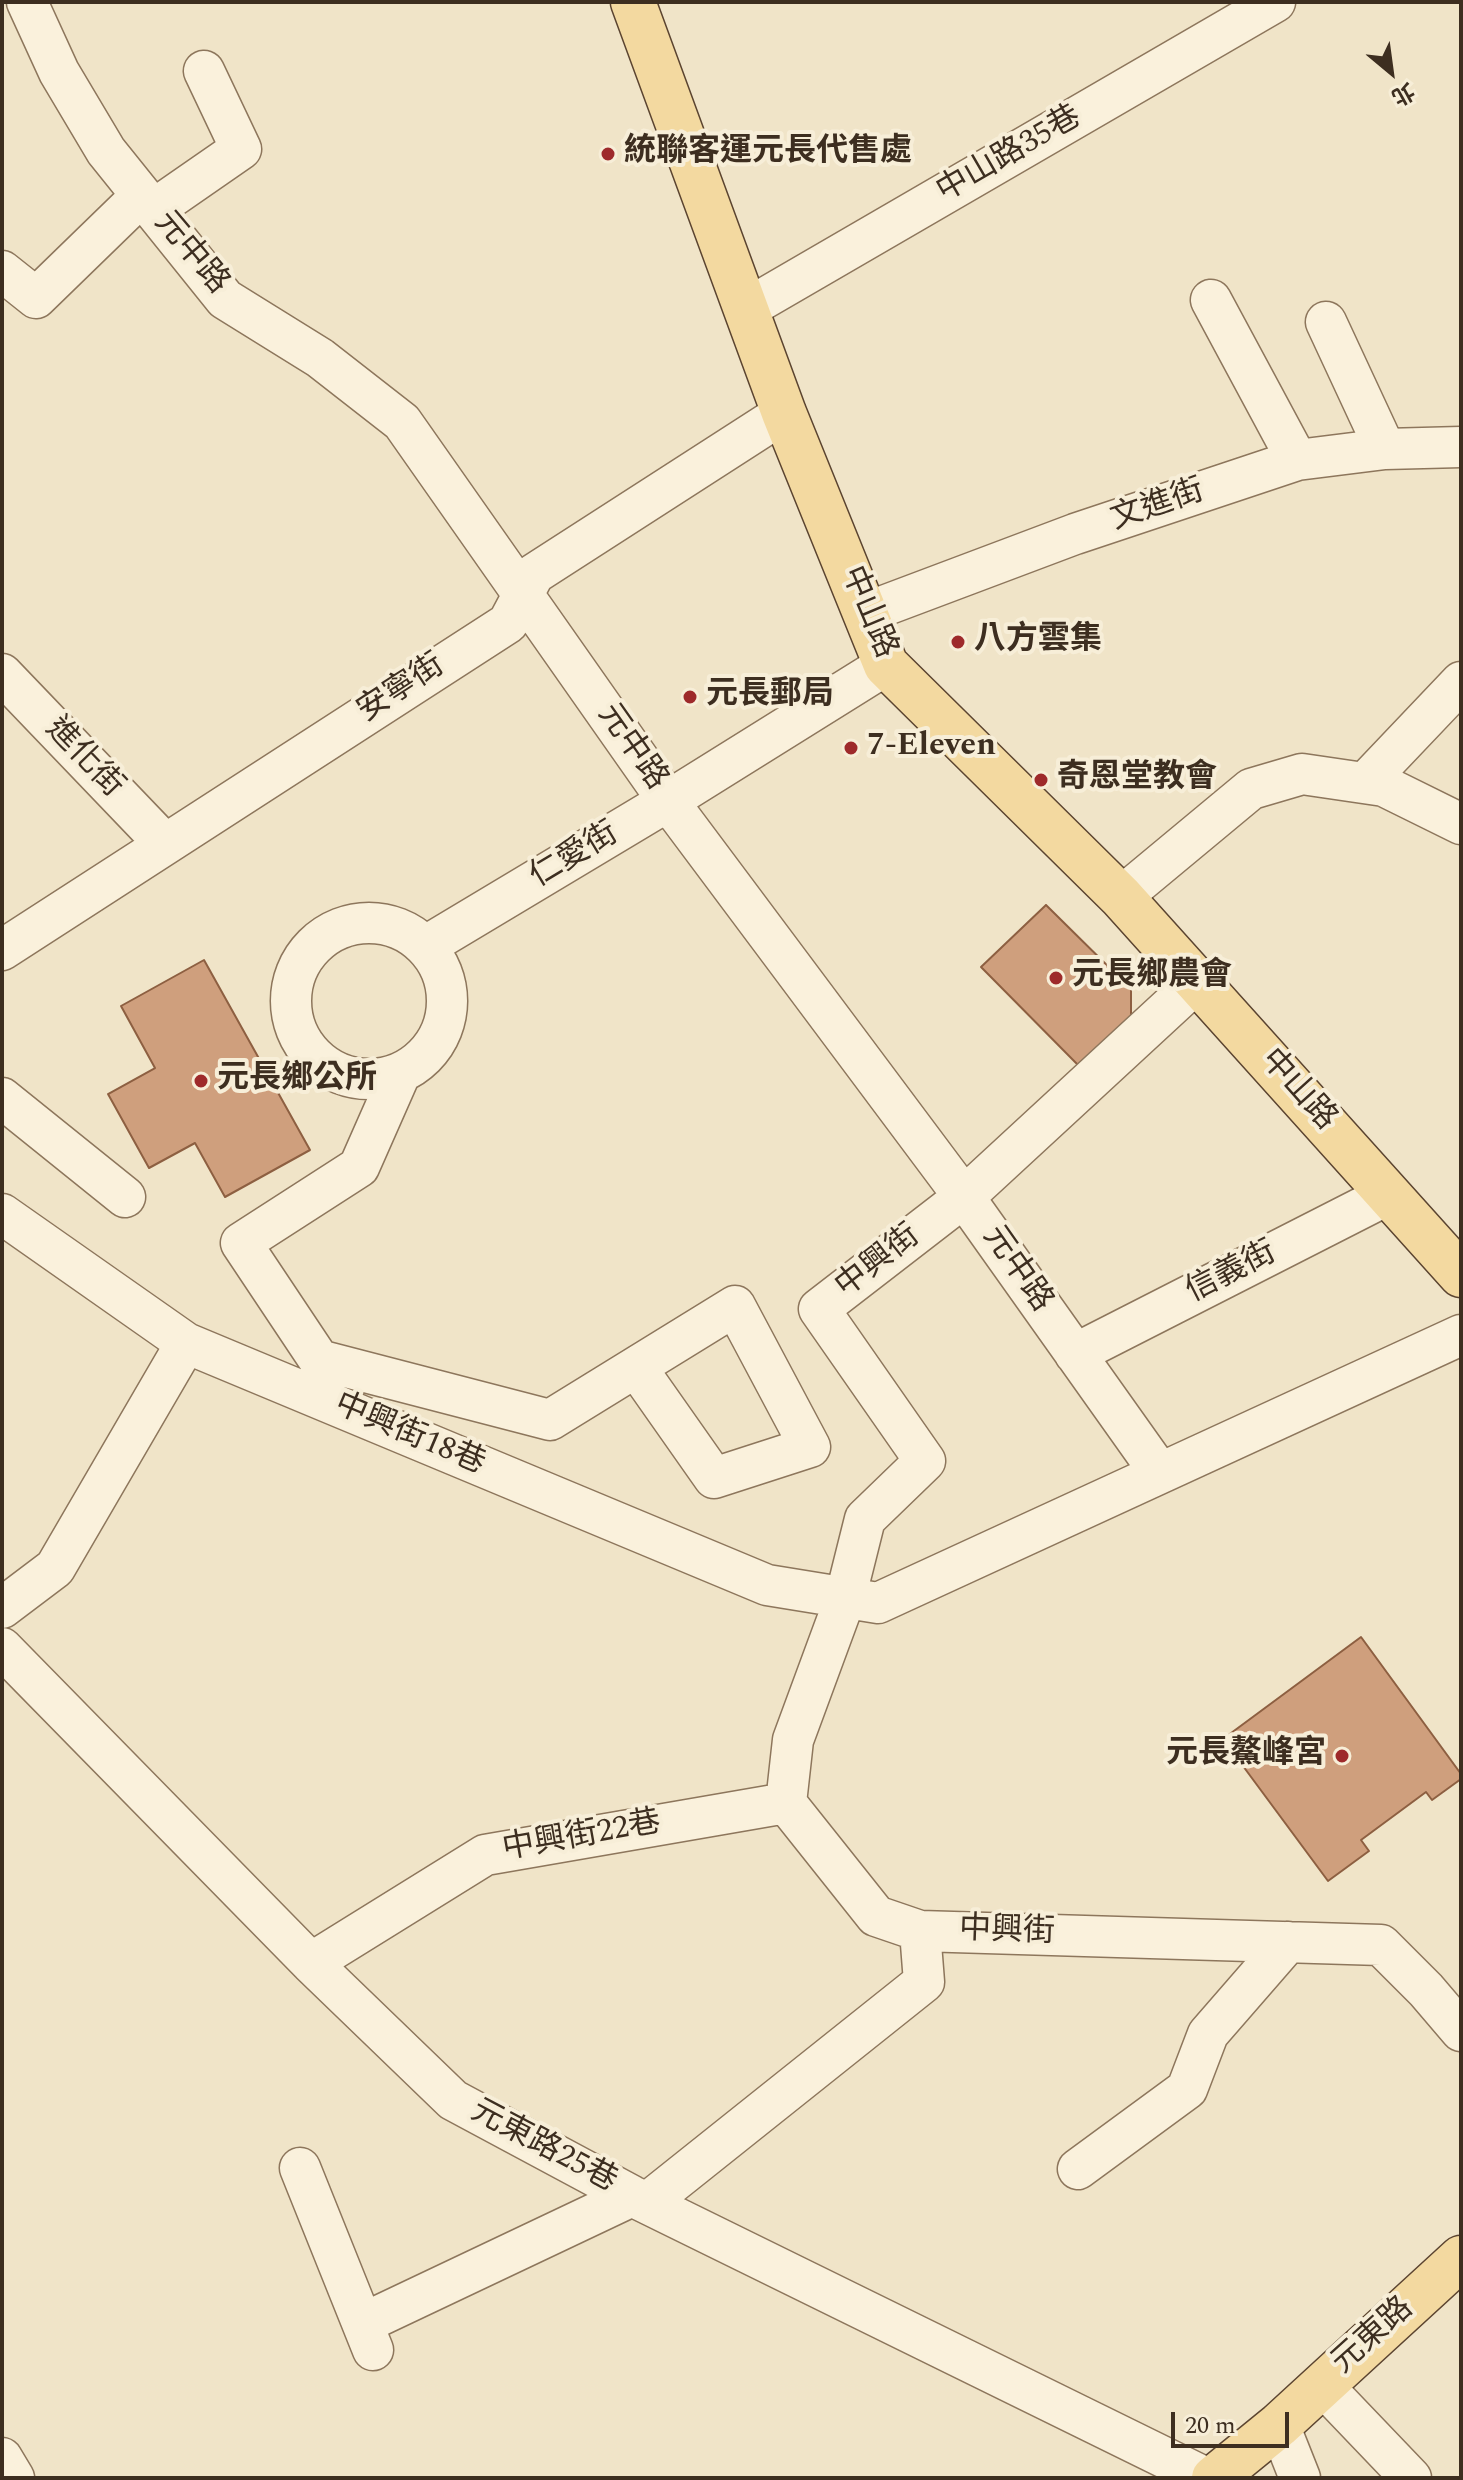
<!DOCTYPE html>
<html>
<head>
<meta charset="utf-8">
<style>
	body { margin:0 }
	#map { position:relative; width:1463px; height:2480px; overflow:hidden; background:#f0e4c8; font-family:Spectral,"Noto Sans TC",serif }
	canvas { display:block }
	.frame { position:absolute; inset:0; border:4px solid #3d2e20; pointer-events:none }
	.north { position:absolute; left:1351px; top:32px; width:80px; height:80px; -webkit-text-stroke:6px #f7eed8; paint-order:stroke; rotate:151deg; font-size:22px; font-weight:700; line-height:32px; text-align:center; color:#3d2e20 }
	.north::after { content:''; display:block; margin:auto; width:28px; height:36px; background:#3d2e20; clip-path:polygon(50% 0,100% 100%,50% 72%,0 100%) }
	.scale { position:absolute; left:1171px; top:2412px; width:118px; height:36px; box-sizing:border-box; border:4px solid #3d2e20; border-top:0; padding-left:10px; font-size:24px; line-height:28px; white-space:nowrap; color:#3d2e20; -webkit-text-stroke:6px #f7eed8; paint-order:stroke }
</style>
</head>
<body>
<div id="map">
<canvas width="1463" height="2480"></canvas>
<div class="frame"></div>
<div class="north">北</div>
<div class="scale">20 m</div>
</div>
<script>
const ctx = document.querySelector('canvas').getContext('2d');
ctx.lineJoin = 'round';
function fillPath(path, color) { ctx.fillStyle = color; ctx.fill(path, 'evenodd'); }
const shape = rows => new Path2D(rows.map(r => 'M' + r).join(''));
function trace(path, color, width, dash) { ctx.strokeStyle = color; ctx.lineWidth = width; ctx.lineCap = dash ? 'butt' : 'round'; ctx.setLineDash(dash || []); ctx.stroke(path); }
function write(font, color, halo, rows, align = 'center') {
  ctx.font = font + ' Spectral,"Noto Sans TC",serif'; ctx.lineWidth = 8; ctx.setLineDash([]); ctx.textBaseline = 'middle'; ctx.strokeStyle = halo; ctx.fillStyle = color; for (const [text, x, y, turn = 0] of rows) {
    ctx.save(); ctx.translate(x, y); ctx.rotate((+turn || 0) * Math.PI / 180); ctx.textAlign = isNaN(turn) ? turn : align; if (halo) ctx.strokeText(text, 0, 0); ctx.fillText(text, 0, 0); ctx.restore();
  }
}
const building = shape([
	[1046,905,1131,989,1131,1025,1079,1066,981,967,1046,905],
	[204,960,310,1150,225,1197,195,1143,149,1168,108,1094,155,1068,121,1006,204,960],
	[1361,1637,1461,1774,1461,1779,1432,1800,1426,1792,1361,1840,1369,1851,1328,1881,1223,1739,1361,1637]
]);
fillPath(building, '#cf9f7d');
trace(building, '#8d5f41', 2);
const minor = shape([
	[27,2,59,72,106,151,225,299,320,358,402,422,668,801,964,1197,1160,1473],
	[153,210,241,149,204,71],
	[2,271,36,298,141,196],
	[1211,300,1297,460],
	[746,309,1275,2],
	[1326,322,1385,449],
	[865,613,1075,534,1297,460,1385,449,1461,447],
	[2,674,164,843],
	[1365,783,1461,682],
	[1121,897,1251,789,1302,774,1384,786,1461,824],
	'291 1001a78 78 0 1 1 156 0a78 78 0 1 1-156 0Z',
	[426,946,668,801,886,665],
	[2,950,508,623,534,574,784,413],
	[1198,981,964,1197,819,1309,925,1461,865,1519,845,1599,793,1740,786,1803,876,1916,920,1931,1381,1945,1426,1990,1461,2031],
	[400,1074,359,1167,241,1243,319,1360,550,1420,636,1367,735,1306,810,1447,714,1478,636,1367],
	[2,1098,125,1197],
	[2,1214,186,1343,767,1585,878,1603,1461,1335],
	[1075,1354,1389,1194],
	[2,1608,55,1568,186,1343],
	[2,1648,311,1963,453,2100,632,2196,1206,2478],
	[311,1963,485,1855,786,1803],
	[300,2168,373,2350],
	[1078,2169,1187,2089,1208,2034,1288,1942],
	[647,2203,924,1982,920,1931],
	[364,2323,632,2196],
	[1322,2385,1411,2478],
	[1279,2425,1300,2478],
	[2,2458,14,2478]
]);
const major = shape([
	[633,2,784,413,886,665,1121,897,1461,1275],
	[1214,2478,1279,2425,1461,2258]
]);
trace(minor, '#8d765c', 43);
trace(major, '#5b4430', 47);
trace(minor, '#faf1dc', 40);
trace(major, '#f3d9a0', 44);
for (const [x, y, r, color] of [
	[608,154,8,"#9e2a2b"],
	[958,642,8,"#9e2a2b"],
	[690,697,8,"#9e2a2b"],
	[851,748,8,"#9e2a2b"],
	[1041,780,8,"#9e2a2b"],
	[1056,978,8,"#9e2a2b"],
	[201,1081,8,"#9e2a2b"],
	[1342,1756,8,"#9e2a2b"]
]) { const dot = new Path2D(); dot.arc(x, y, r, 0, 2 * Math.PI); ctx.fillStyle = color; ctx.fill(dot); trace(dot, '#f7eed8', 3); }
write('bold 32px', '#3d2e20', '#f7eed8', [
	["統聯客運元長代售處",624,154],
	["八方雲集",974,642],
	["元長郵局",706,697],
	["7-Eleven",867,748],
	["奇恩堂教會",1057,780],
	["元長鄉農會",1072,978],
	["元長鄉公所",217,1081],
	["元長鰲峰宮",1326,1756,"right"]
], 'left');
write('32px', '#3d2e20', '#f7eed8', [
	["中山路35巷",1010,156,-30],
	["元中路",190,254,50],
	["文進街",1158,507,-19],
	["中山路",867,613,67],
	["安寧街",402,690,-33],
	["元中路",631,748,55],
	["進化街",83,759,46],
	["仁愛街",575,857,-31],
	["中山路",1297,1091,48],
	["中興街",879,1263,-38],
	["元中路",1016,1270,55],
	["信義街",1232,1274,-27],
	["中興街18巷",409,1436,23],
	["中興街22巷",582,1838,-10],
	["中興街",1007,1933,2],
	["元東路25巷",543,2148,28],
	["元東路",1374,2337,-42]
]);
</script>
</body>
</html>
